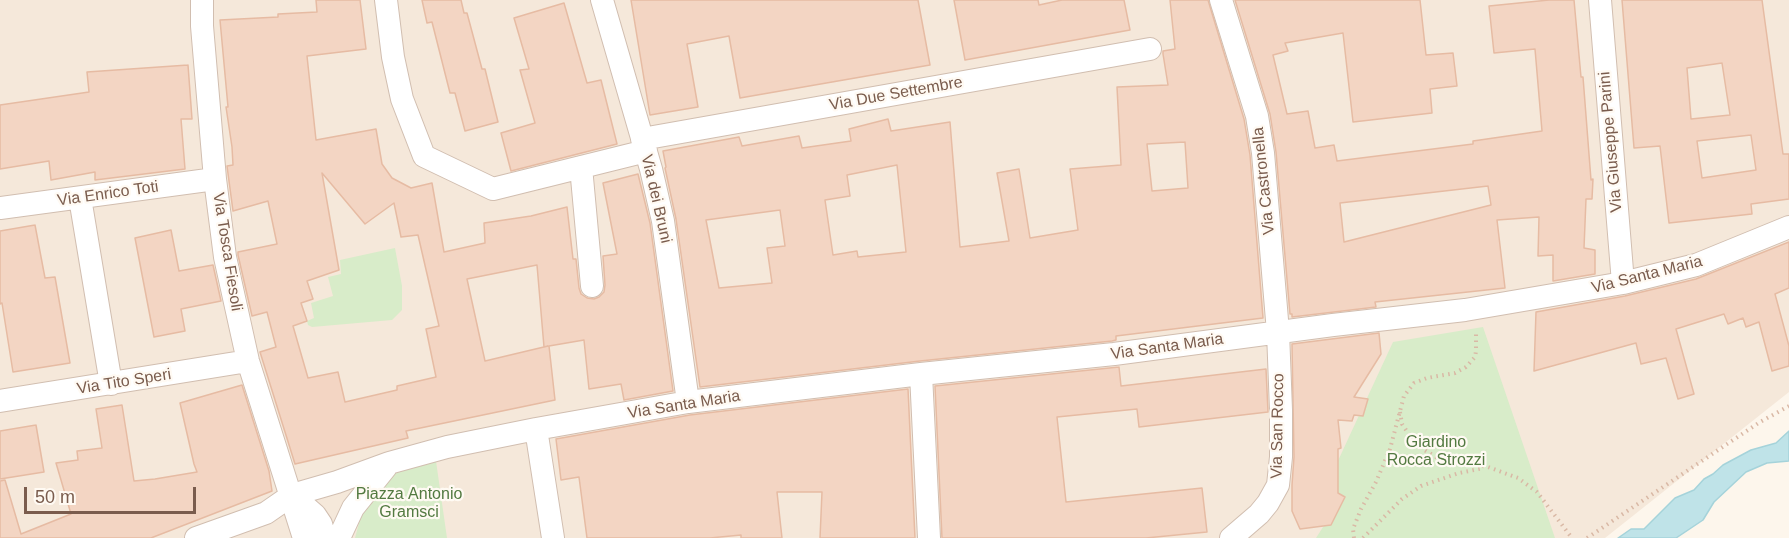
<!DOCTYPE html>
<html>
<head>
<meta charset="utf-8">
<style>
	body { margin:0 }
	#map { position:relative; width:1789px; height:538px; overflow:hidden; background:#fdf6ec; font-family:Helvetica,sans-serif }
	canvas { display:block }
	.scale { position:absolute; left:24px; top:487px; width:172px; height:27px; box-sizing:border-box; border:3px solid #7a5c4d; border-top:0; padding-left:8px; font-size:18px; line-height:21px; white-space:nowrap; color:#7a5c4d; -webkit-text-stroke:4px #fffaf3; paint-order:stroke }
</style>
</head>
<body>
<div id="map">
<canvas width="1789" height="538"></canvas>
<div class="scale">50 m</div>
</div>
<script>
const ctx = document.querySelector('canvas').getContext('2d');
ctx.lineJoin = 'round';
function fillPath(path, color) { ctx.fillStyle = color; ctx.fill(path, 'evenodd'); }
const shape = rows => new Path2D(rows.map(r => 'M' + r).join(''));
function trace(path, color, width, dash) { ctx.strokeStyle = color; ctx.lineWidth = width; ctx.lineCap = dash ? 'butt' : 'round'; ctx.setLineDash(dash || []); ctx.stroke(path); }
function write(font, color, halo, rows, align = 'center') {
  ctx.font = font + ' Helvetica,sans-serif'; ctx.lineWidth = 4.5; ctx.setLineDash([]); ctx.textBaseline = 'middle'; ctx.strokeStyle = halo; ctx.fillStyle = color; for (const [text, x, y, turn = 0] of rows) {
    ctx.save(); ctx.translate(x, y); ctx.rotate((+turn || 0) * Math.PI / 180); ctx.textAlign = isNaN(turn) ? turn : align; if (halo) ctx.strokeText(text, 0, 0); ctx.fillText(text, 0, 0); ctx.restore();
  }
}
fillPath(shape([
	[0,0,1789,0,1789,392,1605,538,0,538]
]), '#f5e8da');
fillPath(shape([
	[395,248,402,286,402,310,392,320,312,327,308,325,307,321,314,318,311,303,333,296,328,277,341,274,340,260],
	[1483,327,1555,538,1316,538,1332,513,1336,465,1393,342],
	[436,461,447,538,355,538,363,508,391,473]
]), '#d8ecc9');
const water = shape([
	[1789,431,1789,461,1767,463,1746,472,1714,502,1703,520,1676,538,1618,538,1631,529,1644,529,1675,498,1694,490,1704,479,1713,474,1723,465,1751,450,1776,443,1789,431]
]);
fillPath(water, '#bfe3e8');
trace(water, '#a5d3da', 1.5);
const building = shape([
	[316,0,360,0,366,49,307,56,316,140,376,129,382,164,392,178,411,188,432,183,444,252,485,243,484,223,531,216,567,207,573,259,576,259,579,288,581,294,587,298,594,299,599,297,604,292,605,285,603,256,617,254,603,183,638,174,650,223,673,391,624,400,621,384,589,389,584,340,549,346,555,400,406,431,408,438,295,464,260,352,276,347,267,312,252,316,238,255,238,252,277,244,268,201,233,211,227,166,233,165,232,147,226,107,228,107,220,20,278,17,278,14,317,12,316,0],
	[322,173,365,224,394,203,401,237,418,235,439,326,426,329,436,377,397,386,397,390,345,402,338,372,308,378,293,326,307,321,301,303,313,299,307,281,339,270,322,173],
	[537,265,544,347,548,346,485,361,467,279,537,265],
	[422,0,461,0,464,13,467,13,482,69,485,69,498,122,465,131,455,93,450,93,432,22,427,23,422,0],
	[631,0,918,0,930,65,740,98,729,36,687,44,698,107,650,115,631,0],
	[954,0,1038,0,1039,5,1062,0,1124,0,1130,30,965,60,954,0],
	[1170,0,1208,0,1244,119,1250,155,1263,318,1116,336,1116,340,1112,341,920,361,700,387,676,219,665,168,666,167,663,151,739,137,742,146,799,136,802,148,851,141,849,129,888,119,891,131,950,122,960,247,1009,241,997,173,1019,169,1030,238,1078,230,1070,169,1121,165,1117,87,1168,85,1163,54,1163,51,1175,49,1170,0],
	[1185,142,1188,188,1152,191,1147,144,1185,142],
	[897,165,906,252,858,257,857,251,833,255,825,200,850,196,847,175,897,165],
	[780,210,785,246,767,248,772,283,719,288,706,220,780,210],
	[1235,0,1420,0,1426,55,1453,53,1457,86,1430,89,1432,113,1353,122,1343,33,1285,43,1288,51,1273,55,1287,114,1308,111,1315,148,1334,145,1337,161,1473,144,1473,141,1542,131,1535,49,1494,53,1489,6,1549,0,1574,0,1581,77,1583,77,1591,180,1593,179,1592,199,1586,199,1584,248,1595,250,1595,274,1553,281,1553,255,1538,256,1539,217,1497,220,1505,288,1375,302,1376,307,1292,317,1292,314,1290,314,1276,152,1270,114,1235,0],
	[1488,186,1491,205,1344,242,1340,203,1488,186],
	[1622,0,1762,0,1783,154,1789,154,1789,199,1751,204,1752,214,1669,223,1660,146,1634,148,1622,0],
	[1722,63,1730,115,1691,119,1687,68,1722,63],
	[1751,135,1756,170,1702,178,1697,141,1751,135],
	[564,3,587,83,601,80,617,144,511,171,501,133,535,123,520,70,529,69,514,18,564,3],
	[188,65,192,119,181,119,185,169,95,180,95,172,51,180,49,161,0,169,0,105,89,92,87,72,188,65],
	[35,225,45,278,55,277,70,363,13,372,2,303,0,304,0,231,35,225],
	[171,230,179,271,213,265,221,301,181,309,185,331,154,337,135,238,171,230],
	[1789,242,1789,288,1775,294,1789,346,1789,366,1772,371,1759,322,1746,327,1743,318,1728,324,1724,314,1676,329,1694,394,1678,399,1666,358,1641,364,1636,343,1534,371,1536,312,1625,296,1696,279,1789,242],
	[1379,333,1381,354,1354,397,1368,399,1363,416,1354,415,1352,421,1338,420,1341,448,1338,449,1338,493,1345,497,1331,525,1300,529,1292,511,1292,485,1294,457,1292,344,1379,333],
	[1119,367,1121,386,1266,369,1268,412,1139,427,1137,409,1057,417,1066,502,1202,488,1207,532,1146,538,942,538,935,386,1119,367],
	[242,385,269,471,272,491,151,538,0,538,0,481,5,480,21,534,71,514,56,463,78,460,77,451,102,448,96,409,122,405,134,481,155,479,197,472,194,464,180,403,242,385],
	[908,389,915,538,820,538,822,492,777,492,782,538,741,538,741,535,710,538,587,538,579,477,561,480,556,439,690,415,908,389],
	[36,425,44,472,0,479,0,431,36,425]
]);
fillPath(building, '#f3d5c3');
trace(building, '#e6bba3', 1.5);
const minor = shape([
	[202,0,202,26,215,179,225,257,248,361,304,538],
	[386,0,393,57,402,99,424,156,493,189,646,151],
	[602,0,651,169,663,221,688,402],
	[1221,0,1257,116,1263,153,1278,332,1281,410,1281,457,1278,485,1268,503,1259,514,1231,538],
	[1600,0,1623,283],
	[642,139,1150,49],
	[581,167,592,286],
	[80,198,111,384],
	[0,208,215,179],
	[921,374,929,538],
	[0,401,248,361],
	[536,429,553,538],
	[292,495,315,515,321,524,325,538],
	[196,538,266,513,292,495,337,482,389,463,447,447,536,429,688,402,921,374,1114,354,1333,325,1465,310,1623,283,1696,265,1789,227],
	[339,538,353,508,386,467]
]);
trace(minor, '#d1beb0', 24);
trace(shape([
	[1400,412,1402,424,1416,445,1436,457,1488,467,1518,478,1537,492,1572,538],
	[1354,538,1353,529,1361,509,1376,482,1390,449,1404,396,1414,383,1427,378,1455,373,1466,367,1475,357,1476,351,1476,331],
	[1363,538,1402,499,1421,486,1459,473,1484,468],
	[1587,538,1760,422,1789,406]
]), '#d9b8a5', 4, [1.5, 4.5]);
trace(minor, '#fff', 22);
write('16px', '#7a5c4d', '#fffaf3', [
	["Via Due Settembre",896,94,-10],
	["Via Giuseppe Parini",1611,142,-95],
	["Via Castronella",1264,181,-96],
	["Via Enrico Toti",108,194,-8],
	["Via dei Bruni",656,199,77],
	["Via Tosca Fiesoli",227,252,81],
	["Via Santa Maria",1647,275,-14],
	["Via Santa Maria",1167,347,-8],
	["Via Tito Speri",124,382,-9],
	["Via Santa Maria",684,405,-9],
	["Via San Rocco",1278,426,-89]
]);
write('16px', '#537a41', '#fffaf3', [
	["Giardino",1436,443],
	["Rocca Strozzi",1436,461],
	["Piazza Antonio",409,495],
	["Gramsci",409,513]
]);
</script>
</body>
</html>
